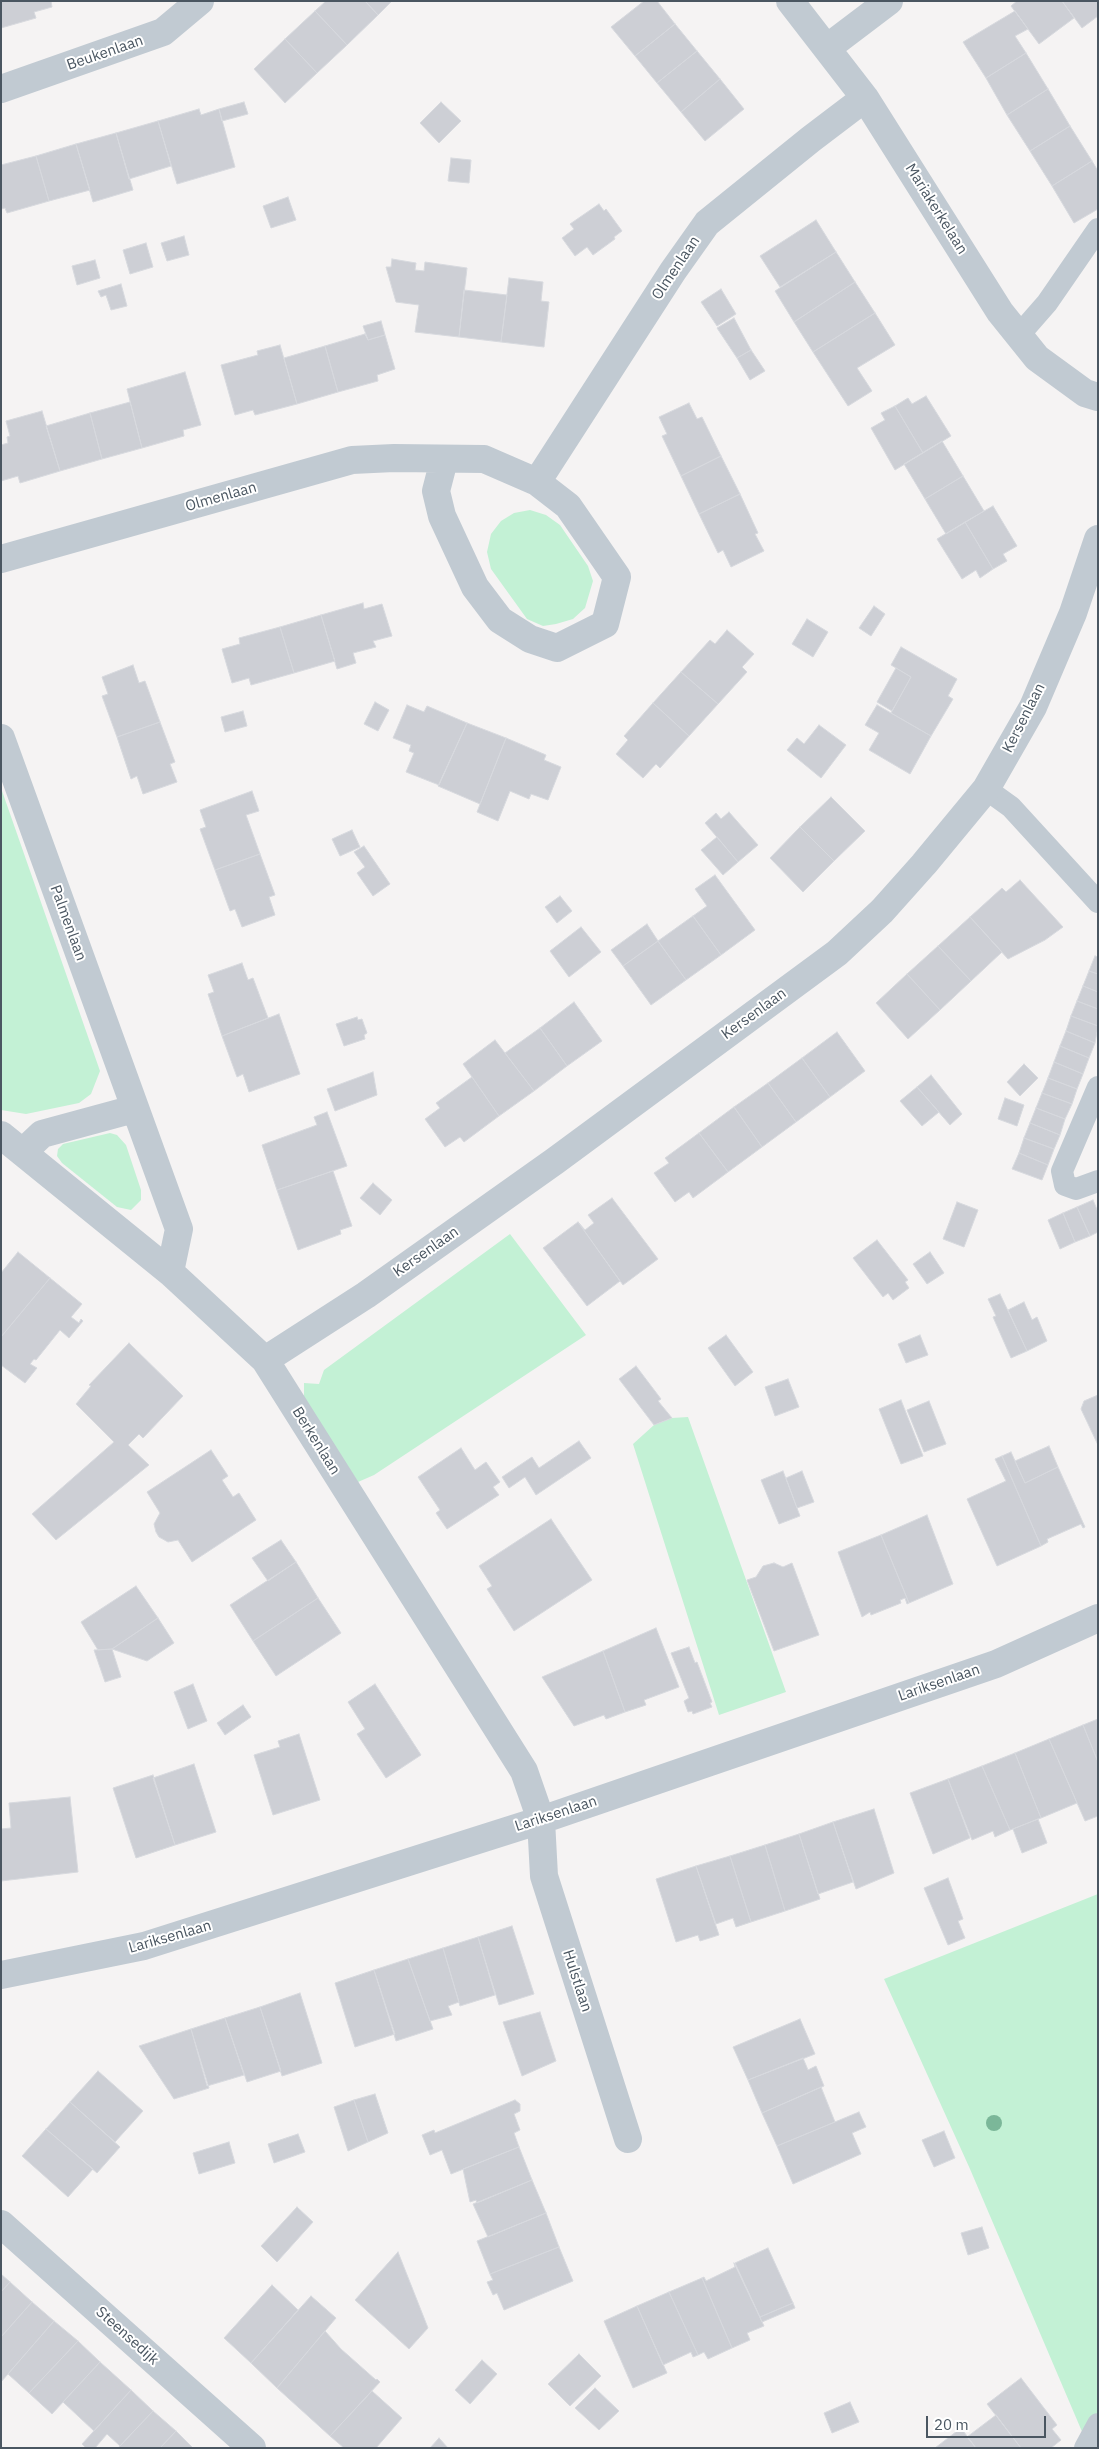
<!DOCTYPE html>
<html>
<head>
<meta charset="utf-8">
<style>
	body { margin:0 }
	#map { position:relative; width:1099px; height:2449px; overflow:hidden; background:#f5f3f3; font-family:"IBM Plex Sans",sans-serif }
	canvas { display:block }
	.frame { position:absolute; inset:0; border:2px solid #4a5661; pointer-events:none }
	.scale { position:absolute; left:926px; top:2416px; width:120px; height:22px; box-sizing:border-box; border:2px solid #4a5661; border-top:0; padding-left:6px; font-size:15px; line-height:18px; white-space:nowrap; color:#4a5661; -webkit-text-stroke:4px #fff; paint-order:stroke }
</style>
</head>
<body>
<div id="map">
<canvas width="1099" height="2449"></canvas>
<div class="frame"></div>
<div class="scale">20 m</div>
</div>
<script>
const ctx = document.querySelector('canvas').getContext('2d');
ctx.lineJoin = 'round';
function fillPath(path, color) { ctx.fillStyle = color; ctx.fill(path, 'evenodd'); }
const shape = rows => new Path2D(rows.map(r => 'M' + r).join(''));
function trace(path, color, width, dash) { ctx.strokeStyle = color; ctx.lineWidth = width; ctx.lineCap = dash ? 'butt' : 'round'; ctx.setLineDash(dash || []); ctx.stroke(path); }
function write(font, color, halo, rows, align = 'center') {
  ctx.font = font + ' "IBM Plex Sans",sans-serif'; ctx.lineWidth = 4; ctx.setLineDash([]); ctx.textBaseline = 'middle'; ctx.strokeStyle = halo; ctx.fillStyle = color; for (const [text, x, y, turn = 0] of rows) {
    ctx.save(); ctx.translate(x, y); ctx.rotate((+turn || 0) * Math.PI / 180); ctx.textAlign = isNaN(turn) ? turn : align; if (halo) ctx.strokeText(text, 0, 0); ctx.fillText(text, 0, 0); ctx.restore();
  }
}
fillPath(shape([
	[530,510,546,515,560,525,588,566,593,581,585,608,573,619,556,624,543,626,527,619,491,569,487,552,491,534,501,521,514,513],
	[1,788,100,1071,91,1094,79,1103,26,1114,1,1110],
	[110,1133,117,1135,126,1145,141,1190,141,1200,131,1210,117,1207,62,1163,57,1156,58,1149,63,1144],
	[510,1234,586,1335,374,1475,358,1482,304,1398,304,1383,319,1384,324,1370],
	[688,1417,786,1692,719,1715,633,1444,654,1425,672,1418],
	[1098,1894,1098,2448,1089,2448,970,2169,884,1979]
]), '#c3f1d5');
const building = shape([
	[1,1,51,1,52,7,34,12,36,18,1,28,1,1],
	[326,1,365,1,378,15,347,45,315,11,326,1],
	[365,1,392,1,378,15,365,1],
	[644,1,657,1,675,24,635,56,611,27,644,1],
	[1017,1,1062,1,1074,18,1039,44,1011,6,1017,1],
	[1062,1,1098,1,1098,16,1082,28,1062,1],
	[315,11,347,45,317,73,285,39,315,11],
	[1015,11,1028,29,1015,36,1026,53,986,78,963,42,1015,11],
	[675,24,697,51,657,83,635,56,675,24],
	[285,39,317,73,285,103,254,69,285,39],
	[697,51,720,79,681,112,657,83,697,51],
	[1026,53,1048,89,1007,115,986,78,1026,53],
	[720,79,744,109,705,141,681,112,720,79],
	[1048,89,1070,126,1030,151,1007,115,1048,89],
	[244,102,248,114,222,121,219,109,244,102],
	[441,102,461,121,439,143,420,123,441,102],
	[199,109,201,115,219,109,235,167,177,184,158,121,199,109],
	[158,121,171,166,129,179,116,133,158,121],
	[1070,126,1092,161,1052,186,1030,151,1070,126],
	[116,133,133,190,93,202,76,144,116,133],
	[76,144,90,190,49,201,36,156,76,144],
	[36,156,49,201,7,213,5,208,1,209,1,165,36,156],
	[451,158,471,160,469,183,448,181,451,158],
	[1092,161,1098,171,1098,209,1074,223,1052,186,1092,161],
	[288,197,296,220,271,228,263,206,288,197],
	[599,204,604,211,606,209,622,231,614,237,615,239,593,255,587,247,575,256,562,238,574,229,570,224,599,204],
	[816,220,836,252,780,287,760,256,816,220],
	[184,236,189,255,167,261,161,243,184,236],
	[146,243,153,267,130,274,123,250,146,243],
	[836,252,855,282,794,322,775,291,836,252],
	[392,259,416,263,415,270,424,271,425,262,467,268,459,337,415,332,419,305,396,302,386,267,391,267,392,259],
	[95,260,100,278,77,285,72,266,95,260],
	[509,278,543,282,541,301,549,302,544,347,501,342,509,278],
	[855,282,875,313,813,352,794,322,855,282],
	[121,284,127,306,111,310,106,295,101,297,98,291,121,284],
	[721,289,736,314,717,326,701,302,721,289],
	[464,290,507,295,501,342,459,337,464,290],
	[875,313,895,345,857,368,872,391,848,406,813,352,875,313],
	[734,318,751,350,737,358,717,328,734,318],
	[381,321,385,335,368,340,363,326,381,321],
	[365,334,368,340,385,335,395,369,377,375,378,381,338,392,325,346,365,334],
	[280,345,297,404,255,415,253,410,235,415,221,365,258,355,257,351,280,345],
	[325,346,338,392,297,404,284,358,325,346],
	[751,350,765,371,750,380,737,358,751,350],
	[185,372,201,425,183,430,184,436,142,448,127,389,185,372],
	[926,396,951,436,923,453,895,406,908,398,912,404,926,396],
	[130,402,142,448,102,459,90,413,130,402],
	[689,403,697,419,702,417,721,456,681,476,662,436,667,434,659,417,689,403],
	[895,406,923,453,895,470,871,428,885,420,881,413,895,406],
	[42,411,60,471,20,483,18,476,1,481,1,445,8,443,7,437,10,436,6,421,42,411],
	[90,413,102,459,60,471,46,426,90,413],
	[942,441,963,476,925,499,904,464,942,441],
	[721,456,740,494,699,514,681,476,721,456],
	[963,476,984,511,946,534,925,499,963,476],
	[740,494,758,533,755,534,764,551,731,567,723,550,718,553,699,514,740,494],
	[993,506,1017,546,1003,554,1007,561,993,569,965,522,993,506],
	[965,522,993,569,980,578,976,570,962,579,937,539,965,522],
	[363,603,364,609,382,604,392,636,373,641,376,647,353,653,356,663,337,669,321,615,363,603],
	[874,606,885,614,871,636,859,628,874,606],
	[321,615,335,661,294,673,280,627,321,615],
	[807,619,828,632,813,657,792,644,807,619],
	[280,627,294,673,251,685,249,678,232,683,222,649,240,644,239,638,280,627],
	[727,630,754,654,742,667,747,672,718,704,681,672,710,640,715,644,727,630],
	[901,647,957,679,948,696,953,699,931,736,891,713,911,677,891,665,901,647],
	[133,665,139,683,145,681,160,722,117,737,102,696,108,694,102,677,133,665],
	[896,668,911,677,892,711,877,702,896,668],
	[681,672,718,704,689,736,653,703,681,672],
	[375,702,389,710,378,731,364,724,375,702],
	[653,703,689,736,660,768,656,764,643,778,616,754,628,740,624,736,653,703],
	[407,705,424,712,427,706,467,723,439,785,406,772,414,753,409,751,411,745,393,738,407,705],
	[877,705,931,736,910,774,869,750,879,733,865,725,877,705],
	[243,711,247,726,225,732,221,717,243,711],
	[160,722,175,762,170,764,177,782,143,794,137,776,131,779,117,737,160,722],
	[467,723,506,738,480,804,438,786,467,723],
	[819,725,846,745,821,778,787,750,797,738,804,744,819,725],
	[506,738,546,755,544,760,561,767,548,800,531,794,529,799,510,791,498,821,477,812,506,738],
	[252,791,259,811,246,815,260,854,215,870,200,829,206,827,200,810,252,791],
	[831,797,865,831,834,861,800,827,831,797],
	[729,812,758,845,738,862,705,823,716,813,721,819,729,812],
	[800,827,834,861,803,892,770,858,800,827],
	[352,830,360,847,340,856,332,839,352,830],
	[717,837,738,862,723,875,701,850,717,837],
	[364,846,390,884,373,896,357,873,365,867,354,852,364,846],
	[260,854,275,895,269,897,275,915,242,927,235,909,230,911,215,870,260,854],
	[715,875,755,930,721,955,693,916,707,906,695,889,715,875],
	[1020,880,1063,927,1045,940,1008,959,970,917,1002,888,1006,892,1020,880],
	[560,896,572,911,557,923,545,907,560,896],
	[693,916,721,955,686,980,658,941,693,916],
	[970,917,1002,952,971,981,938,946,970,917],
	[647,924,658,941,623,966,611,950,647,924],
	[581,927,601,952,569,977,550,951,581,927],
	[658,941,686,980,651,1005,623,966,658,941],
	[938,946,971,981,940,1010,907,974,938,946],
	[1095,956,1098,957,1098,974,1089,971,1095,956],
	[242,963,248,980,253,978,268,1018,222,1036,208,994,214,992,208,975,242,963],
	[1089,971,1098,974,1098,992,1083,986,1089,971],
	[907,974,940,1010,908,1039,876,1003,907,974],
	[1083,986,1098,992,1098,1009,1077,1001,1083,986],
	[1077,1001,1098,1009,1098,1026,1071,1016,1077,1001],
	[574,1002,602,1041,567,1066,540,1028,574,1002],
	[279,1014,300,1074,249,1092,243,1074,237,1077,222,1036,279,1014],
	[1071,1016,1098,1026,1095,1043,1066,1031,1071,1016],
	[357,1017,358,1020,362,1019,367,1033,364,1035,365,1039,344,1046,336,1024,357,1017],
	[540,1028,567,1066,534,1091,505,1053,540,1028],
	[1066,1031,1095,1043,1089,1058,1060,1046,1066,1031],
	[837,1032,865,1071,830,1097,802,1058,837,1032],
	[495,1040,534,1091,499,1116,463,1064,495,1040],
	[1060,1046,1089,1058,1083,1074,1054,1062,1060,1046],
	[802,1058,830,1097,796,1122,768,1083,802,1058],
	[1054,1062,1083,1074,1077,1089,1048,1078,1054,1062],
	[1024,1064,1038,1078,1020,1096,1007,1082,1024,1064],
	[373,1072,377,1095,335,1111,327,1089,373,1072],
	[931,1075,962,1114,950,1125,917,1087,931,1075],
	[472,1077,499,1116,464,1142,460,1137,445,1147,425,1119,440,1108,436,1103,472,1077],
	[1048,1078,1077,1089,1072,1104,1042,1093,1048,1078],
	[768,1083,796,1122,762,1147,734,1107,768,1083],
	[917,1087,939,1112,922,1126,900,1101,917,1087],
	[1042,1093,1072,1104,1065,1119,1036,1108,1042,1093],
	[1005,1098,1024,1105,1017,1126,998,1119,1005,1098],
	[734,1107,762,1147,728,1172,699,1133,734,1107],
	[1036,1108,1065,1119,1060,1135,1030,1123,1036,1108],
	[327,1112,347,1166,277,1190,262,1145,317,1125,314,1117,327,1112],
	[1030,1123,1060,1135,1054,1149,1024,1138,1030,1123],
	[699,1133,728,1172,693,1198,689,1192,675,1202,654,1173,669,1163,665,1158,699,1133],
	[1024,1138,1054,1149,1048,1165,1019,1153,1024,1138],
	[1019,1153,1048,1165,1042,1180,1012,1169,1019,1153],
	[333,1171,352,1226,340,1230,341,1234,298,1250,277,1190,333,1171],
	[373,1183,392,1200,380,1215,360,1198,373,1183],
	[612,1198,658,1259,623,1285,578,1222,585,1230,594,1223,588,1215,612,1198],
	[1093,1200,1098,1212,1098,1232,1090,1236,1077,1207,1093,1200],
	[957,1202,978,1210,964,1247,943,1239,957,1202],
	[1077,1207,1090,1236,1075,1242,1063,1213,1077,1207],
	[1063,1213,1075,1242,1060,1249,1048,1220,1063,1213],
	[578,1222,620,1281,587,1306,543,1248,578,1222],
	[877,1240,908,1280,905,1282,909,1288,893,1300,888,1293,883,1297,853,1258,877,1240],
	[18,1252,50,1278,1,1337,1,1273,18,1252],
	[930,1252,944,1273,927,1284,913,1264,930,1252],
	[50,1278,82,1304,71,1317,79,1323,81,1319,83,1321,69,1338,60,1330,36,1360,34,1359,30,1364,37,1368,25,1383,1,1365,1,1337,50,1278],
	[1000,1294,1027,1351,1011,1358,993,1317,996,1316,988,1299,1000,1294],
	[1024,1302,1032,1320,1037,1317,1047,1341,1027,1351,1008,1310,1024,1302],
	[726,1335,753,1372,735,1386,708,1348,726,1335],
	[920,1335,928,1355,906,1363,898,1344,920,1335],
	[129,1343,183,1396,143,1438,139,1434,128,1445,149,1465,56,1540,32,1514,114,1442,76,1404,91,1386,89,1385,129,1343],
	[636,1366,661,1399,658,1401,672,1418,654,1425,619,1379,636,1366],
	[788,1379,799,1407,775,1416,765,1387,788,1379],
	[1098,1395,1098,1445,1081,1409,1084,1401,1098,1395],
	[901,1400,923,1456,901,1464,879,1409,901,1400],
	[929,1401,946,1444,924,1452,907,1410,929,1401],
	[579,1441,591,1458,536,1495,525,1477,509,1488,502,1477,532,1457,539,1468,579,1441],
	[1049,1446,1058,1467,1025,1483,1015,1461,1049,1446],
	[461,1448,475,1470,486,1462,500,1482,493,1487,499,1495,447,1529,436,1513,440,1510,418,1477,461,1448],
	[211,1450,228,1476,222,1480,233,1497,239,1493,256,1520,192,1562,178,1540,168,1542,159,1537,156,1532,154,1524,160,1513,147,1492,211,1450],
	[1011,1452,1025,1483,1058,1467,1085,1527,1083,1528,1081,1524,1047,1539,1048,1542,1041,1546,1002,1456,1011,1452],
	[1002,1456,1041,1546,997,1566,967,1499,1006,1481,995,1459,1002,1456],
	[783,1471,800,1516,779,1524,761,1480,783,1471],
	[802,1471,814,1502,797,1508,786,1478,802,1471],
	[927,1515,953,1584,909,1603,881,1535,927,1515],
	[551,1519,592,1580,514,1631,487,1589,492,1586,479,1566,551,1519],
	[881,1535,909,1603,907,1604,905,1598,900,1600,901,1603,871,1615,870,1612,862,1617,838,1552,881,1535],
	[281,1540,296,1562,268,1581,252,1558,281,1540],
	[296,1562,318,1598,253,1641,230,1605,296,1562],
	[774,1563,783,1567,792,1563,819,1635,774,1651,747,1580,756,1577,763,1566,774,1563],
	[136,1586,158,1618,112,1649,98,1650,81,1622,136,1586],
	[318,1598,341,1633,276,1676,253,1641,318,1598],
	[158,1618,174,1643,147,1661,112,1649,158,1618],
	[656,1628,679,1687,644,1700,646,1705,625,1712,603,1651,656,1628],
	[689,1647,695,1663,697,1662,712,1702,710,1703,712,1707,693,1714,692,1711,688,1712,684,1701,689,1698,671,1653,689,1647],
	[112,1649,121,1677,105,1682,94,1650,112,1649],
	[603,1651,625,1712,606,1719,604,1715,574,1726,542,1677,603,1651],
	[193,1684,207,1721,188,1729,174,1692,193,1684],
	[375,1684,421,1755,386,1778,357,1734,365,1729,348,1702,375,1684],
	[243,1705,251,1717,225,1735,217,1723,243,1705],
	[1098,1719,1098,1762,1083,1725,1098,1719],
	[1083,1725,1098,1762,1098,1816,1085,1821,1049,1739,1083,1725],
	[299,1734,320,1800,273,1815,254,1755,280,1747,278,1741,299,1734],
	[1049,1739,1077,1803,1041,1818,1015,1753,1049,1739],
	[1015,1753,1041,1818,1010,1830,982,1766,1015,1753],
	[194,1764,216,1832,175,1845,153,1778,194,1764],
	[982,1766,1010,1830,995,1837,993,1831,972,1840,948,1779,982,1766],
	[153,1775,175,1845,136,1858,113,1788,153,1775],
	[948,1779,970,1838,933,1854,910,1793,948,1779],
	[70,1797,78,1872,1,1881,1,1829,11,1828,9,1803,70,1797],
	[874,1809,894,1873,856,1889,833,1822,874,1809],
	[1038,1819,1047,1843,1022,1853,1013,1829,1038,1819],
	[833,1822,853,1882,818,1894,799,1834,833,1822],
	[799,1834,820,1899,785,1911,765,1845,799,1834],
	[765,1845,785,1911,751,1922,730,1856,765,1845],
	[730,1856,751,1922,736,1927,733,1918,716,1924,696,1866,730,1856],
	[696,1866,719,1935,700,1941,698,1935,676,1942,656,1879,696,1866],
	[948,1878,963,1919,958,1921,965,1938,948,1945,924,1888,948,1878],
	[512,1926,534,1994,499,2005,478,1937,512,1926],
	[478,1937,495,1995,460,2006,443,1948,478,1937],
	[443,1948,459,2002,448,2006,452,2015,430,2021,408,1959,443,1948],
	[408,1959,433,2029,396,2041,374,1970,408,1959],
	[374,1970,395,2034,355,2047,335,1983,374,1970],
	[300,1993,322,2063,282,2076,260,2007,300,1993],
	[260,2007,281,2071,247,2082,225,2018,260,2007],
	[540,2012,556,2061,522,2076,503,2022,540,2012],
	[225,2018,244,2075,207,2086,191,2029,225,2018],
	[800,2019,815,2054,748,2080,733,2047,800,2019],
	[191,2029,209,2088,174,2099,139,2046,191,2029],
	[803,2058,808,2070,816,2066,824,2086,762,2113,748,2080,803,2058],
	[98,2071,143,2111,115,2142,70,2102,98,2071],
	[821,2087,835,2122,777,2146,762,2113,821,2087],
	[375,2094,388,2133,368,2142,354,2100,375,2094],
	[354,2100,368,2142,348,2151,334,2107,354,2100],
	[515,2100,520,2104,520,2111,514,2114,520,2130,514,2133,519,2147,451,2174,442,2150,430,2155,422,2135,434,2130,435,2133,515,2100],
	[70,2102,120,2147,97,2173,46,2129,70,2102],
	[859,2112,866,2127,852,2133,861,2154,793,2184,777,2146,859,2112],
	[46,2129,93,2169,68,2197,22,2156,46,2129],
	[944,2131,955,2158,934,2167,922,2140,944,2131],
	[298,2134,305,2152,274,2163,268,2144,298,2134],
	[229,2142,235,2163,199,2174,193,2153,229,2142],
	[519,2147,532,2180,477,2203,476,2200,470,2202,463,2169,519,2147],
	[532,2180,546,2213,488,2237,473,2204,532,2180],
	[297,2207,313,2222,277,2262,261,2246,297,2207],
	[546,2213,559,2247,490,2274,477,2241,546,2213],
	[982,2227,989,2248,968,2255,961,2233,982,2227],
	[559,2247,573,2281,504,2310,497,2293,493,2295,487,2282,493,2280,490,2274,559,2247],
	[768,2248,793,2303,760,2317,735,2263,768,2248],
	[398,2252,428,2328,409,2349,355,2300,398,2252],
	[734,2263,764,2326,747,2333,750,2340,732,2348,702,2278,704,2277,706,2281,735,2267,734,2263],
	[1,2274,10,2282,1,2292,1,2274],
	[702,2278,732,2348,708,2359,704,2352,698,2355,669,2292,702,2278],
	[10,2282,32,2302,1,2337,1,2292,10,2282],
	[272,2285,298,2310,251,2363,224,2338,272,2285],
	[669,2292,698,2355,693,2357,691,2352,663,2365,637,2306,669,2292],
	[311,2296,336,2318,277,2388,251,2363,311,2296],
	[32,2302,54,2321,1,2382,1,2337,32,2302],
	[793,2303,795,2308,762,2322,760,2317,793,2303],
	[637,2306,667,2373,633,2388,604,2321,637,2306],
	[54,2321,78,2341,29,2393,8,2374,54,2321],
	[325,2331,341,2349,376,2380,377,2379,380,2382,330,2436,277,2388,325,2331],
	[78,2341,100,2362,52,2414,29,2393,78,2341],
	[579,2354,601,2376,570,2406,548,2384,579,2354],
	[482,2360,497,2374,470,2404,455,2390,482,2360],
	[100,2362,131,2390,94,2431,63,2402,100,2362],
	[1021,2378,1057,2425,1052,2429,1061,2440,1051,2448,1021,2448,987,2404,1021,2378],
	[595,2388,619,2411,599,2430,575,2408,595,2388],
	[131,2390,153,2411,120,2446,107,2434,95,2448,86,2448,82,2444,131,2390],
	[372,2391,402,2418,376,2448,344,2448,330,2436,372,2391],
	[850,2402,859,2422,832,2433,824,2413,850,2402],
	[153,2411,176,2431,160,2448,118,2448,153,2411],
	[996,2415,1021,2448,976,2448,967,2437,996,2415],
	[961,2428,976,2448,935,2448,961,2428],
	[176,2431,193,2448,160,2448,176,2431],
	[439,2438,448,2448,430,2448,439,2438]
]);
fillPath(building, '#cdcfd5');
trace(building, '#d7d9de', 1);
trace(shape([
	[1019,335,1047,303,1098,229],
	[986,789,1011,807,1098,902],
	[1098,1087,1062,1171,1065,1185,1076,1189,1098,1181],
	[1085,2448,1098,2424]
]), '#c1cad2', 22);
trace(shape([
	[790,1,865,98,1000,312,1037,358,1085,393,1098,397],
	[827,48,889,1],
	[1,89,163,32,200,1],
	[444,460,436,491,442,516,475,587,500,620,530,639,557,648,605,624,617,577,568,506,537,482],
	[1,559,352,460,394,458,484,459,537,482,673,271,707,223,811,139,865,98],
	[1,738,179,1229,170,1272],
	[1,1135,170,1272,265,1360,524,1771,541,1820,544,1876,628,2139],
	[23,1152,42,1134,134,1109],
	[265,1360,366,1295,555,1161,837,953,882,911,924,864,986,789,1033,707,1073,613,1098,539],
	[1,1975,144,1946,541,1820,996,1664,1098,1618],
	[1,2224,252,2448]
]), '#c1cad2', 28);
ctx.fillStyle = '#7bb799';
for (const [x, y] of [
	[994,2123]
]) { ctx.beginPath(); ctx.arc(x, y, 8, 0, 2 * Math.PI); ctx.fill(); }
write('15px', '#4a5661', '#fff', [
	["Beukenlaan",105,53,-19],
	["Mariakerkelaan",936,209,58],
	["Olmenlaan",676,268,-56],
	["Olmenlaan",221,497,-16],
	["Kersenlaan",1024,718,-63],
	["Palmenlaan",68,923,70],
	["Kersenlaan",754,1014,-36],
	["Kersenlaan",426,1252,-35],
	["Berkenlaan",316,1441,58],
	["Lariksenlaan",939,1683,-19],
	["Lariksenlaan",556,1814,-18],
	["Lariksenlaan",170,1937,-16],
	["Hulstlaan",577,1981,72],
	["Steensedijk",127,2336,42]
]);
</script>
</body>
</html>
